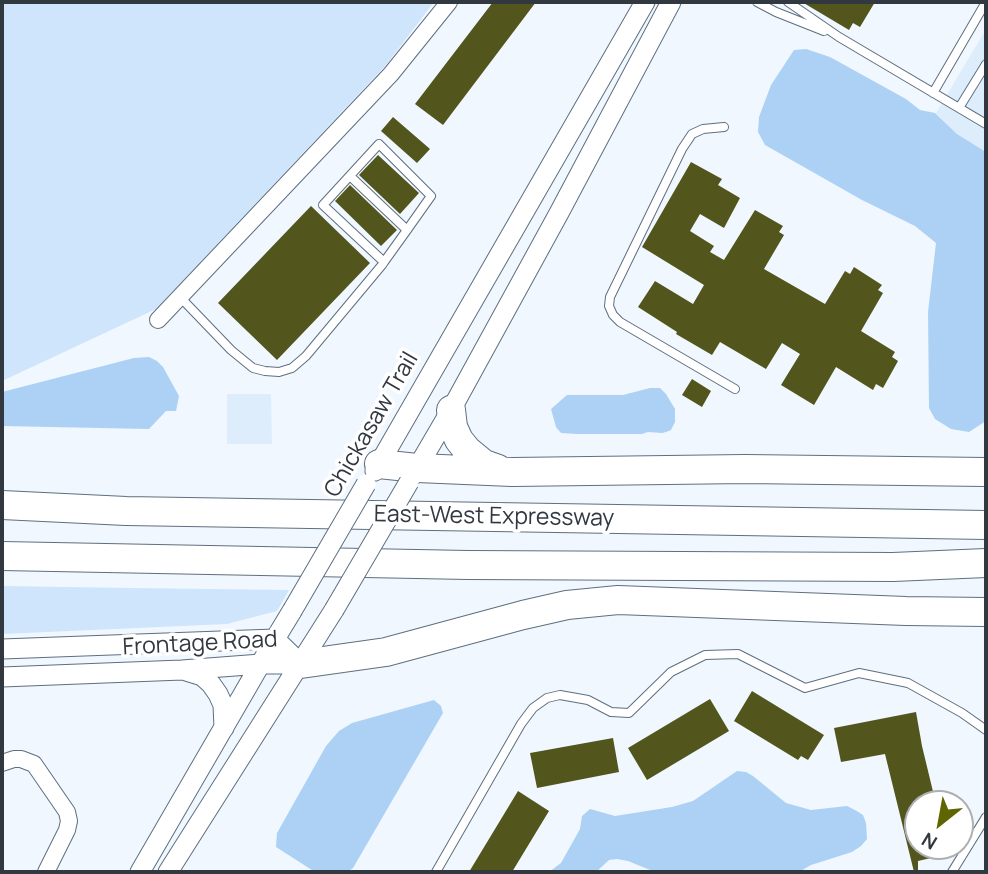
<!DOCTYPE html>
<html>
<head>
<meta charset="utf-8">
<style>
	body { margin:0 }
	#map { position:relative; width:988px; height:874px; overflow:hidden; background:#f0f7ff; font-family:Manrope,sans-serif }
	canvas { display:block }
	.frame { position:absolute; inset:0; border:4px solid #31383f; pointer-events:none }
	.north { position:absolute; left:904px; top:790px; width:70px; height:70px; box-sizing:border-box; background:#fff; border:2px solid #adafb2; border-radius:50%; rotate:211deg; font-size:19px; font-weight:700; line-height:28px; text-align:center; color:#31383f }
	.north::after { content:''; display:block; margin:auto; width:24px; height:32px; background:#5f6501; clip-path:polygon(50% 0,100% 100%,50% 72%,0 100%) }
</style>
</head>
<body>
<div id="map">
<canvas width="988" height="874"></canvas>
<div class="frame"></div>
<div class="north">N</div>
</div>
<script>
const ctx = document.querySelector('canvas').getContext('2d');
ctx.lineJoin = 'round';
function fillPath(path, color) { ctx.fillStyle = color; ctx.fill(path, 'evenodd'); }
const shape = rows => new Path2D(rows.map(r => 'M' + r).join(''));
function trace(path, color, width, dash) { ctx.strokeStyle = color; ctx.lineWidth = width; ctx.lineCap = dash ? 'butt' : 'round'; ctx.setLineDash(dash || []); ctx.stroke(path); }
function write(font, color, halo, rows, align = 'center') {
  ctx.font = font + ' Manrope,sans-serif'; ctx.lineWidth = 7; ctx.setLineDash([]); ctx.textBaseline = 'middle'; ctx.strokeStyle = halo; ctx.fillStyle = color; for (const [text, x, y, turn = 0] of rows) {
    ctx.save(); ctx.translate(x, y); ctx.rotate((+turn || 0) * Math.PI / 180); ctx.textAlign = isNaN(turn) ? turn : align; if (halo) ctx.strokeText(text, 0, 0); ctx.fillText(text, 0, 0); ctx.restore();
  }
}
fillPath(shape([
	[986,29,986,152,957,134,936,113],
	[227,394,271,394,272,444,227,444]
]), '#deedfc');
fillPath(shape([
	[2,2,434,2,386,65,156,309,2,381],
	[2,586,129,588,289,590,277,611,227,624,2,634]
]), '#cfe5fb');
fillPath(shape([
	[806,49,830,57,906,99,920,110,935,113,957,134,986,152,986,421,969,432,951,429,935,419,929,408,928,312,936,243,915,226,862,200,765,145,758,132,759,117,771,85,794,50],
	[149,357,157,361,163,367,179,396,176,411,166,411,149,429,2,426,2,392,134,358],
	[650,388,660,388,666,394,675,409,675,422,671,430,666,432,662,433,648,432,642,434,577,434,561,433,556,427,551,409,567,395,623,395],
	[434,700,441,706,443,713,353,868,347,872,315,872,276,847,277,833,326,746,339,731,352,723],
	[737,771,746,772,753,776,786,803,811,810,847,806,855,810,863,815,866,823,867,839,861,846,852,852,811,865,799,872,655,872,628,861,617,859,609,860,596,872,549,872,561,863,580,829,582,816,590,809,615,816,672,807,693,801]
]), '#acd1f5');
fillPath(shape([
	[493,2,536,2,443,125,415,104],
	[802,2,875,2,860,27,853,23,849,30],
	[393,117,430,149,417,163,381,131],
	[378,155,419,193,400,214,359,175],
	[691,162,722,179,718,185,740,198,724,228,700,214,690,231,714,246,710,252,724,260,755,210,783,226,779,232,784,235,764,269,825,304,845,271,850,274,854,267,882,285,878,290,883,293,861,331,895,352,892,357,898,361,883,388,876,384,873,390,836,367,814,405,781,385,800,354,782,343,766,369,720,342,712,355,676,334,677,332,638,307,655,281,693,304,704,285,642,247],
	[350,185,397,230,381,246,335,201],
	[311,206,370,263,277,360,218,303],
	[692,379,711,391,702,407,682,395],
	[752,691,824,735,808,760,801,756,798,760,734,721],
	[710,699,729,731,647,780,628,748],
	[916,712,922,746,936,804,918,804,918,846,960,846,957,852,918,861,918,872,914,872,885,754,841,762,834,728],
	[613,738,619,772,537,788,530,753],
	[518,791,549,811,512,872,469,872]
]), '#52561c');
const service = shape([
	[757,2,776,12,824,31],
	[788,2,839,37,986,124],
	[933,93,986,2],
	[959,108,986,64],
	[724,127,703,129,692,134,682,149,610,297,609,306,613,315,620,322,735,389],
	[350,176,407,230],
	[180,297,231,350,253,368,265,371,279,372,292,368,306,356,382,265,384,262,407,230,431,196,379,144,323,205,384,262],
	[436,872,521,724,533,708,547,698,560,695,588,700,611,712,629,713,671,672,705,655,738,654,805,688,859,673,908,683,962,713,986,730],
	[952,872,986,817]
]);
const minor = shape([
	[158,320,391,74,449,2],
	[2,763,14,759,21,759,34,764,67,812,69,821,67,830,46,872]
]);
const tertiary = shape([
	[375,471,645,2],
	[413,475,451,410,559,213,671,2],
	[2,649,275,639,301,664],
	[186,671,202,676,211,684,218,694,223,705,224,728],
	[2,677,182,670,261,664,301,664],
	[140,872,275,639,292,611],
	[168,872,334,610]
]);
const motorway = shape([
	[451,410,453,427,459,440,467,450,484,464,498,469],
	[379,464,417,468,512,472,745,469,986,472],
	[2,505,126,511,986,525],
	[2,556,468,565,893,567,986,563],
	[301,664,386,652,523,615,567,605,618,600,906,611,986,612]
]);
trace(service, '#5e6f7f', 10);
trace(minor, '#5e6f7f', 18);
trace(tertiary, '#5e6f7f', 21);
trace(motorway, '#5e6f7f', 30);
trace(service, '#fff', 8);
trace(minor, '#fff', 16);
trace(tertiary, '#fff', 19);
trace(motorway, '#fff', 28);
const tertiaryBridge = shape([
	[334,610,409,482],
	[292,611,366,484]
]);
trace(tertiaryBridge, '#5e6f7f', 21, []);
trace(tertiaryBridge, '#fff', 19);
write('23px', '#31383f', '#fff', [
	["Chickasaw Trail",372,425,-60],
	["East-West Expressway",494,517,1],
	["Frontage Road",200,644,-3]
]);
</script>
</body>
</html>
